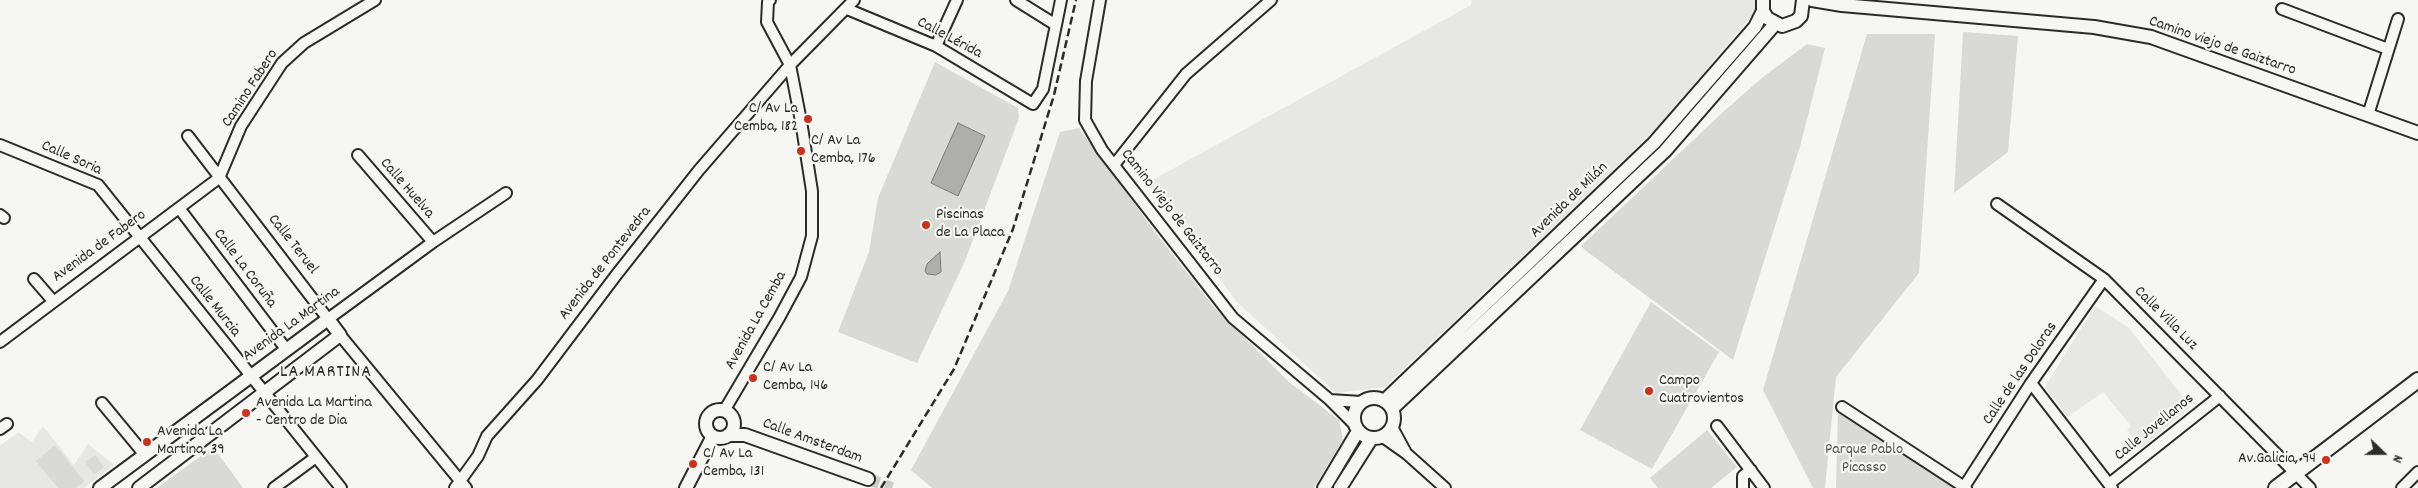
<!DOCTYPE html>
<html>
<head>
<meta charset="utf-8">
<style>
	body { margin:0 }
	#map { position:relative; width:2418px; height:488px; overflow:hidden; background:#f6f6f2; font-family:Dekko,sans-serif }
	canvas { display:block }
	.north { position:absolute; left:2358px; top:428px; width:50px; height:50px; -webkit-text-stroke:4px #f6f6f2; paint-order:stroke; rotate:112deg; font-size:14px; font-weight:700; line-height:20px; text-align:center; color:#2b2b2b }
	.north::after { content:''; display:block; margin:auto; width:18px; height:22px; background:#2b2b2b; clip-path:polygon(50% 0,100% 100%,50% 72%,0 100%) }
</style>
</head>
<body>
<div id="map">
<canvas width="2418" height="488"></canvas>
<div class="north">N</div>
</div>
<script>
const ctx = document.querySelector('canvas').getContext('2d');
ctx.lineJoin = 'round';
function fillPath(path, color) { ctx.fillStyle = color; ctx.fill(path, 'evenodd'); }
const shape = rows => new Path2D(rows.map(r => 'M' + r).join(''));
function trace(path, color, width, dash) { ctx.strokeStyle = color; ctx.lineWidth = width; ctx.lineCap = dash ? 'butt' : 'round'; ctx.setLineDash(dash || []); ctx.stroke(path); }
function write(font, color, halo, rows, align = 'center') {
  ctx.font = font + ' Dekko,sans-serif'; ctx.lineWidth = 4.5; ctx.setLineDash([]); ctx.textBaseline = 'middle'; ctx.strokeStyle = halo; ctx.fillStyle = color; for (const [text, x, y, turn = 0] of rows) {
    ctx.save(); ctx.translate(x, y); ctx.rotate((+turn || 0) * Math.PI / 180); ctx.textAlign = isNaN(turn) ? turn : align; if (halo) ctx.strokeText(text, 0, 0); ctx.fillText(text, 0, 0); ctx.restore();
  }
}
fillPath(shape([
	[1472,0,1765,0,1657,128,1385,387,1336,393,1237,302,1147,183,1471,5],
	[2095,306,2128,327,2191,407,2141,448,2127,430,2131,426,2103,392,2068,417,2045,387],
	[43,426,74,465,88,444,114,465,84,488,0,488,0,446,18,432,32,442]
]), '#e7e7e3');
fillPath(shape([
	[1963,32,2018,36,2008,152,1954,193],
	[1867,34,1935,34,1919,273,1836,377,1825,488,1813,488,1763,390],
	[1807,44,1825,48,1801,143,1733,360,1585,250,1581,246,1723,112,1763,77],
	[935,62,1018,108,1019,118,965,261,917,363,838,332,869,252,878,198],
	[1079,128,1155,232,1214,307,1289,382,1339,420,1343,440,1314,488,932,488,911,470,1008,291,1060,132],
	[1651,302,1719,352,1652,469,1580,430],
	[1838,410,1955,488,1836,488],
	[1707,430,1737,467,1711,488,1658,488,1650,478],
	[55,445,84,481,76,488,58,488,36,461],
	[213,447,243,488,157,488],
	[95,455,104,467,94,474,85,462]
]), '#d9d9d5');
const water = shape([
	[958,123,985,136,958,196,931,183,958,123],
	[940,252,941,272,936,275,927,274,925,271,927,264,940,252]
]);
fillPath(water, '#aeaeab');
trace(water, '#7a7a78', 1);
trace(shape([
	[868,479,892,488]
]), '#cdcdca', 12, [12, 6]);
const minor = shape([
	[1016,0,1056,25],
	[1100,0,1086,81,1085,120,1102,150,1233,318,1330,400,1354,424],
	[847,9,936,46,1033,104,1043,89,1061,0],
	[2282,9,2388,49],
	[936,46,957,0],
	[2368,115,2398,19],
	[188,136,328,319,433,242,506,193],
	[0,145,98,185,341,488],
	[358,155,433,242],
	[1114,165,1186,74,1271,0],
	[1997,204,2104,279,2310,488],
	[179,208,286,349],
	[0,215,4,218],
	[34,279,53,301],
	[340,335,466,488],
	[0,342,219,178,241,126,282,63,304,43,375,0],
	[2031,383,2112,488],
	[1330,400,1361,402],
	[102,403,145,455],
	[1842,407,1966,488],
	[724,411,779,318,801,277,812,236,812,191,801,121,790,65,767,22,768,2,770,0],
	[1717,426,1764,488],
	[1392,427,1405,451],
	[0,429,7,424],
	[1383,437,1407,454,1445,488],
	[2109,484,2220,396],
	[1964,487,2031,383,2104,279],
	[274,488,316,457],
	[455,488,478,456,487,436,537,380,617,274,699,170,790,65,854,0],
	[1743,488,1743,476,1751,470],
	[2402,488,2418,472]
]);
const tertiary = shape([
	[1763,0,1763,11,1767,18,1782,26,1796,21,1801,16,1803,0],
	[1812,0,1842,5,2094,27,2151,37,2418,133],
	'1354 418a20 20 0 1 1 40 0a20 20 0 1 1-40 0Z',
	[1384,401,1654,143,1755,27,1763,11],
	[1392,409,1665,151,1775,24],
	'706 424a14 14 0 1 1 28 0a14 14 0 1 1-28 0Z',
	[728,435,745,435,868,479],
	[100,488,328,319,340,335,139,488],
	[686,488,713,436],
	[1324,488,1358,431],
	[1340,488,1371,439]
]);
const secondary = shape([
	[2276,488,2418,380]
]);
trace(minor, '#2b2b2b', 14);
trace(tertiary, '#2b2b2b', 16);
trace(secondary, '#2b2b2b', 18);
trace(minor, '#f6f6f2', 10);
trace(tertiary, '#f6f6f2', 12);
trace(secondary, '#f6f6f2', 14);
trace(shape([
	[881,488,954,369,1013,229,1054,95,1076,0]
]), '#2b2b2b', 2.5, [8, 4]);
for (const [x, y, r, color] of [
	[808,119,5,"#c8321e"],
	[801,151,5,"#c8321e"],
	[926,225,5,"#c8321e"],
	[753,378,5,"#c8321e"],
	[1649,391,5,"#c8321e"],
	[246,413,5,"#c8321e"],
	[147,442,5,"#c8321e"],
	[2326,460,5,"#c8321e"],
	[693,464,5,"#c8321e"]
]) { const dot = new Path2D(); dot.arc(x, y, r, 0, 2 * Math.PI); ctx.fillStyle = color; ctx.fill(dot); trace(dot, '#f6f6f2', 2); }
write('16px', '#2b2b2b', '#f6f6f2', [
	["Calle Lérida",949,39,28],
	["Camino viejo de Gaiztarro",2222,47,19],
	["Camino Fabero",251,89,-57],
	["Calle Soria",71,159,24],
	["Calle Huelva",406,189,49],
	["Avenida de Milán",1570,201,-44],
	["Camino Viejo de Gaiztarro",1171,213,52],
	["Calle Teruel",292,245,52],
	["Avenida de Fabero",100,247,-36],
	["Avenida de Pontevedra",606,264,-52],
	["Calle La Coruña",244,269,53],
	["Calle Murcia",214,307,52],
	["Calle Villa Luz",2165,319,45],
	["Avenida La Cemba",757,321,-61],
	["Avenida La Martina",292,325,-36],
	["Calle de las Doloras",2021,374,-56],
	["Calle Jovellanos",2155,428,-39],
	["Calle Amsterdam",812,442,20]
]);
write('16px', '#2b2b2b', '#f6f6f2', [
	["C/ Av La",798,110,"right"],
	["Cemba, 182",798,128,"right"],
	["C/ Av La",811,142],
	["Cemba, 176",811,160],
	["Piscinas",936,216],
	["de La Placa",936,234],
	["C/ Av La",763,369],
	["Cemba, 146",763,387],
	["Campo",1659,382],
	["Cuatrovientos",1659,400],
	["Avenida La Martina",256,404],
	["- Centro de Dia",256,422],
	["Avenida La",157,433],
	["Martina, 39",157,451],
	["C/ Av La",703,455],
	["Cemba, 131",703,473],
	["Av.Galicia, 94",2316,460,"right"]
], 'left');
write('16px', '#565656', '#f6f6f2', [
	["Parque Pablo",1864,451],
	["Picasso",1864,469]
]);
ctx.letterSpacing = '1px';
write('18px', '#2b2b2b', '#f6f6f2', [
	["LA MARTINA",326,374]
]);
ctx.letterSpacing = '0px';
</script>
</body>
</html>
